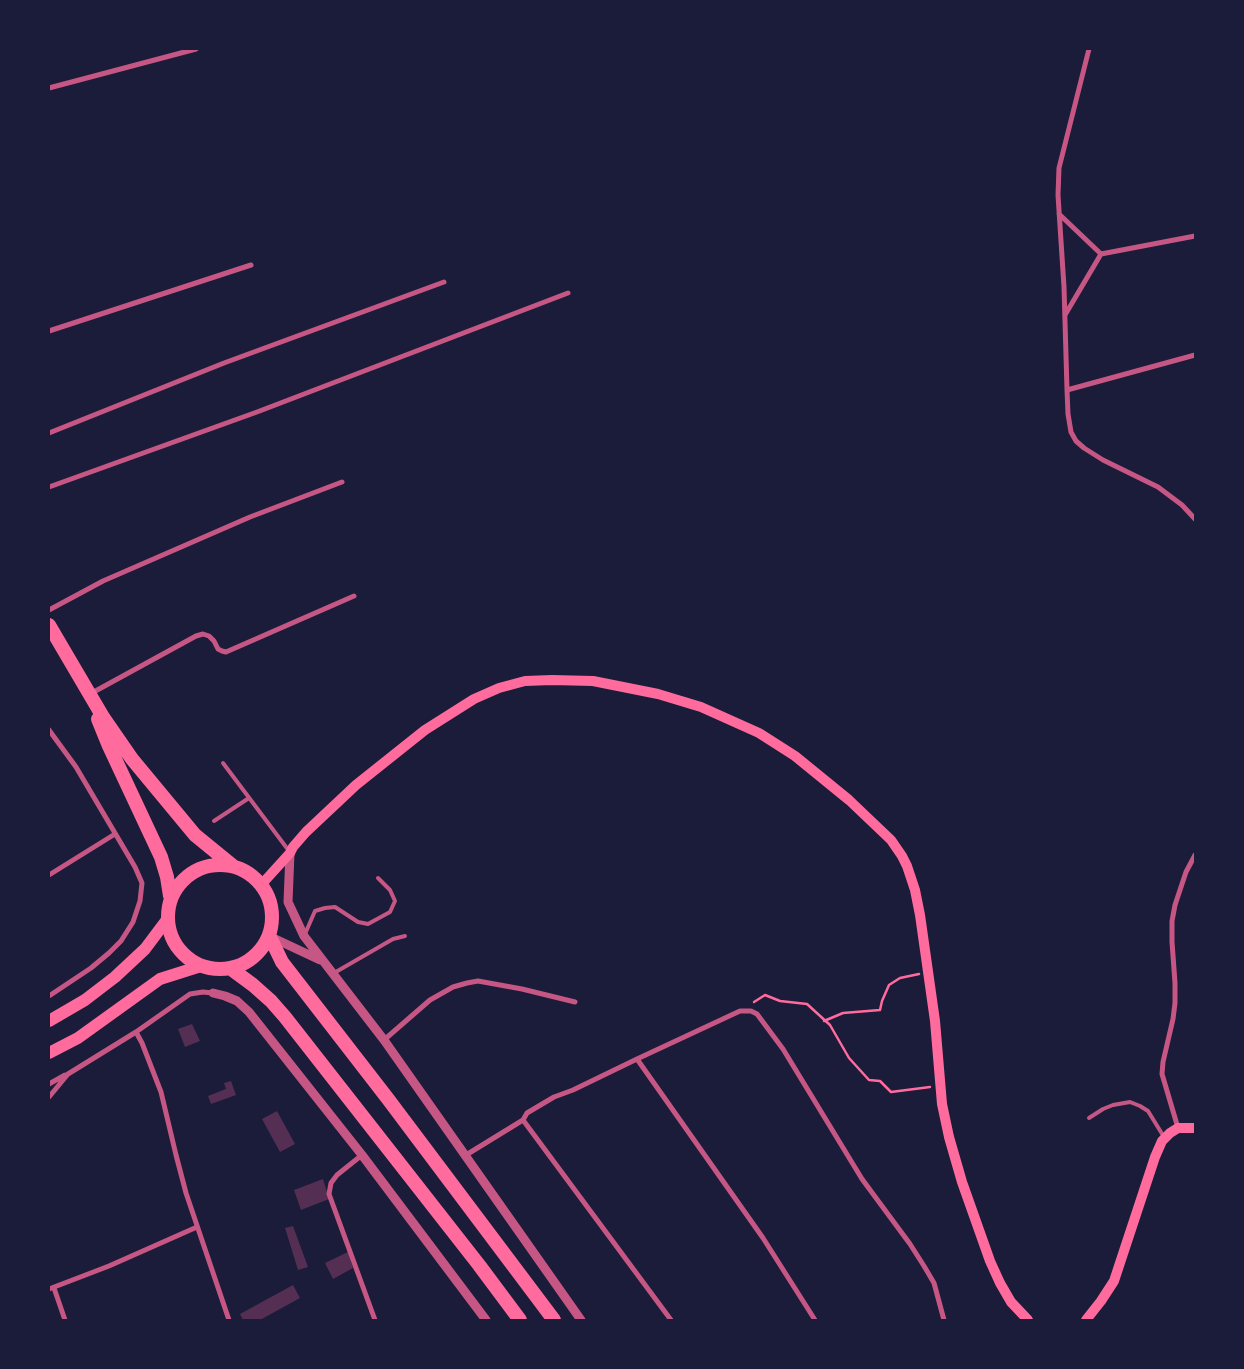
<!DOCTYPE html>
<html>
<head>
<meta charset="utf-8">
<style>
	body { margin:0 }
	#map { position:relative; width:1244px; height:1369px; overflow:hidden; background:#1b1b3a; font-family:Georgia,serif }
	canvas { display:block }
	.frame { position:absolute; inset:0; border:50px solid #1b1b3a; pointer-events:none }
</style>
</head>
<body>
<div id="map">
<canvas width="1244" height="1369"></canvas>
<div class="frame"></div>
</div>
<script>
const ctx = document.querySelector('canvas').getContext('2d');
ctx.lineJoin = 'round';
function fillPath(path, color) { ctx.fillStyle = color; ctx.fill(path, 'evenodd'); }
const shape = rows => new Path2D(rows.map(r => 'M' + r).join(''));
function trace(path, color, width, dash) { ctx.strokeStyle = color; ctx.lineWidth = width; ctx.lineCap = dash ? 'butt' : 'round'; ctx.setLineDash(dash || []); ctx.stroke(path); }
fillPath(shape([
	[192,1024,200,1041,185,1047,178,1029],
	[231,1081,236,1095,211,1104,208,1096,226,1089,224,1083],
	[277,1111,295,1144,280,1152,262,1119],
	[323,1179,329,1199,301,1210,294,1190],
	[293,1226,308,1267,298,1270,285,1228],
	[348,1252,353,1268,333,1279,325,1263],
	[293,1285,300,1298,260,1320,243,1320,240,1314]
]), '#542f53');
trace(shape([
	[754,1002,765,995,780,1001,807,1004,830,1025,849,1058,869,1080,880,1081,891,1092,930,1087],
	[824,1021,843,1013,880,1010,882,1001,889,985,900,978,919,974]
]), '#ff6b9d', 2.5);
trace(shape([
	[223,763,289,851],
	[214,821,249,798],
	[305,934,315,911,325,908,335,907,358,922,368,924,390,912,395,901,390,890,378,878],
	[334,973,393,939,405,936],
	[1089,1118,1103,1109,1113,1105,1130,1102,1140,1106,1148,1111,1164,1137]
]), '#c65784', 4);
trace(shape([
	[1089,49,1059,168,1058,195,1064,287,1067,390,1068,414,1071,432,1076,441,1084,448,1103,460,1158,487,1182,505,1195,519],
	[49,88,196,49],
	[1059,214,1101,254],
	[1065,315,1101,254,1195,236],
	[49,331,251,265],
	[1067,390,1195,355],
	[49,433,224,363,444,282],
	[49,487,257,412,568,293],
	[49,610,103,581,250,517,342,482],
	[90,694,196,636,203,634,209,636,214,641,218,649,222,651,226,652,354,596],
	[49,730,76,767,135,867,142,883,140,901,133,922,121,941,109,953,91,968,49,996],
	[49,875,115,834],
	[136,1032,142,1043,161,1092,176,1155,186,1193,229,1320],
	[384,1040,430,1000,453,987,467,983,478,981,522,989,575,1002],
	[637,1059,740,1011,751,1011,757,1014,783,1049,862,1179,910,1244,924,1266,934,1283,944,1320],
	[49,1084,65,1075],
	[49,1097,68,1074,136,1032,190,994,203,992,213,993],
	[1178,1128,1162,1074,1163,1062,1173,1019,1175,1003,1175,983,1172,942,1172,921,1175,905,1186,872,1195,855],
	[362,1155,337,1175,331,1183,329,1194,375,1320],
	[466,1155,523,1120],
	[54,1288,65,1320],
	[49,1289,109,1266,197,1227],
	[671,1320,523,1120,527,1113,554,1097,573,1090,637,1059,763,1238,815,1320]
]), '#c65784', 5);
trace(shape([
	[290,853,288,902,304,936,384,1040,581,1320],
	[271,937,320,960],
	[213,993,225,996,237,1001,249,1012,362,1155,486,1320]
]), '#c65784', 9);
trace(shape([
	[261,885,290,853,293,847,306,832,356,785,425,730,474,699,499,688,525,681,552,680,593,681,658,694,701,707,759,733,795,756,849,800,891,840,902,856,907,866,915,890,920,915,935,1021,942,1104,949,1137,962,1182,990,1261,1000,1283,1011,1302,1028,1320],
	[1086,1320,1101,1301,1114,1281,1155,1157,1162,1141,1170,1133,1178,1128,1195,1128]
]), '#ff6b9d', 10);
trace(shape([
	[49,1021,85,1000,115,977,145,949,166,921],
	[49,1053,78,1038,160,979,201,966]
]), '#ff6b9d', 12);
trace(shape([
	[49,625,103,717,132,759,195,835,233,866],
	[98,719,109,746,161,857,167,877,170,896],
	'168 917a52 52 0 1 1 104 0a52 52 0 1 1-104 0Z',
	[270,937,282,962,388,1099,554,1320],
	[230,968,253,985,271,1001,285,1017,479,1265,520,1320]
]), '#ff6b9d', 14);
</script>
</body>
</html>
